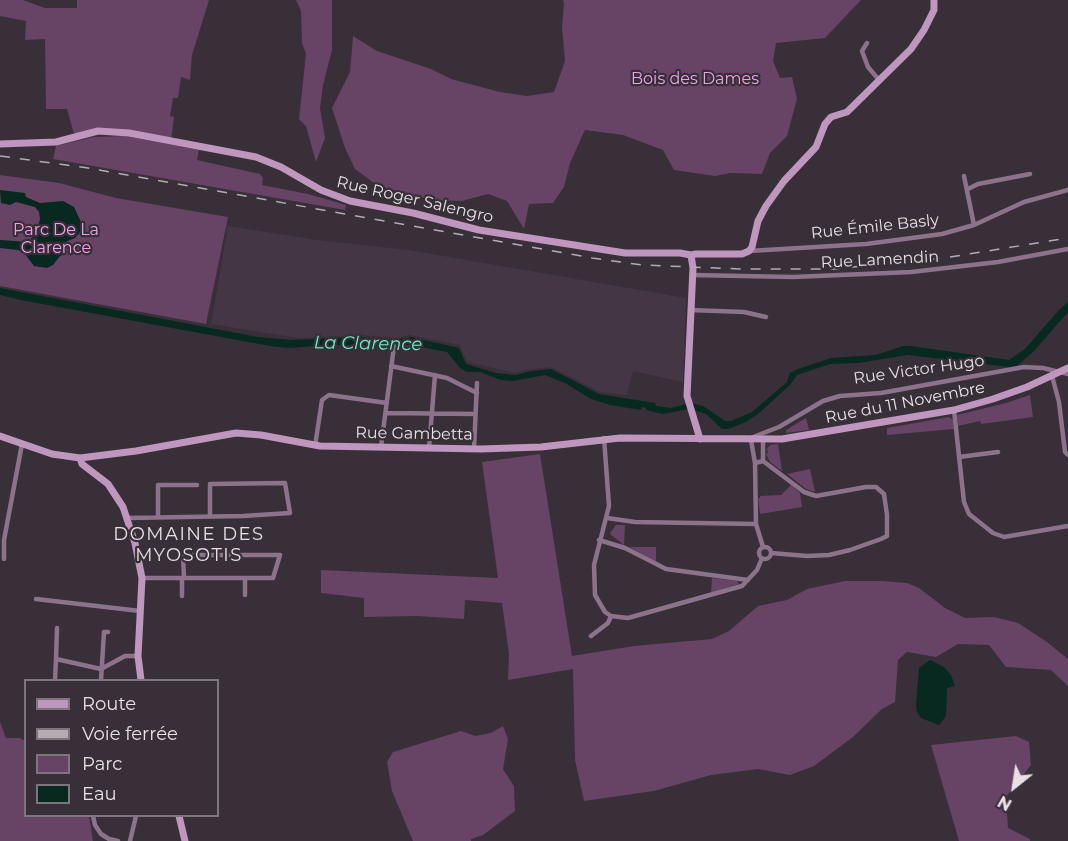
<!DOCTYPE html>
<html>
<head>
<meta charset="utf-8">
<style>
	body { margin:0 }
	#map { position:relative; width:1068px; height:841px; overflow:hidden; background:#382f38; font-family:Montserrat,sans-serif }
	canvas { display:block }
	.legend { position:absolute; left:24px; top:679px; width:195px; height:138px; box-sizing:border-box; background:#382f38; border:2px solid #7e767e; margin:0; padding:8px 10px; list-style:none; font-size:18px; color:#e7e1e7 }
	.legend li { display:flex; align-items:center; gap:12px; height:30px }
	.legend b { width:30px; border:2px solid #7e767e }
	.north { position:absolute; left:984px; top:757px; width:60px; height:60px; -webkit-text-stroke:4px #382f38; paint-order:stroke; rotate:210deg; font-size:16px; font-weight:700; line-height:24px; text-align:center; color:#e7e1e7 }
	.north::after { content:''; display:block; margin:auto; width:21px; height:27px; background:#e7e1e7; clip-path:polygon(50% 0,100% 100%,50% 72%,0 100%) }
</style>
</head>
<body>
<div id="map">
<canvas width="1068" height="841"></canvas>
<ul class="legend">
<li><b style="height:8px;background:#bf96be"></b>Route</li>
<li><b style="height:8px;background:#b3acb3"></b>Voie ferrée</li>
<li><b style="height:16px;background:#674366"></b>Parc</li>
<li><b style="height:16px;background:#07291f"></b>Eau</li>
</ul>
<div class="north">N</div>
</div>
<script>
const ctx = document.querySelector('canvas').getContext('2d');
ctx.lineJoin = 'round';
function fillPath(path, color) { ctx.fillStyle = color; ctx.fill(path, 'evenodd'); }
const shape = rows => new Path2D(rows.map(r => 'M' + r).join(''));
function trace(path, color, width, dash) { ctx.strokeStyle = color; ctx.lineWidth = width; ctx.lineCap = dash ? 'butt' : 'round'; ctx.setLineDash(dash || []); ctx.stroke(path); }
function write(font, color, halo, rows, align = 'center') {
  ctx.font = font + ' Montserrat,sans-serif'; ctx.lineWidth = 4.5; ctx.setLineDash([]); ctx.textBaseline = 'middle'; ctx.strokeStyle = halo; ctx.fillStyle = color; for (const [text, x, y, turn = 0] of rows) {
    ctx.save(); ctx.translate(x, y); ctx.rotate((+turn || 0) * Math.PI / 180); ctx.textAlign = isNaN(turn) ? turn : align; if (halo) ctx.strokeText(text, 0, 0); ctx.fillText(text, 0, 0); ctx.restore();
  }
}
fillPath(shape([
	[228,226,317,240,409,250,686,298,683,382,633,371,627,395,600,392,551,367,525,370,516,373,467,362,460,345,409,335,398,338,362,335,298,338,211,324]
]), '#443644');
fillPath(shape([
	[0,0,23,0,45,8,77,8,77,0,209,0,192,55,190,80,181,77,178,98,173,98,170,116,174,117,171,141,129,133,74,134,67,109,46,109,45,39,25,40,26,21,0,16],
	[296,0,332,0,332,50,323,85,320,108,325,138,316,162,306,126,299,119,306,54,302,43,301,11],
	[563,0,861,0,825,38,776,43,773,61,780,78,792,77,797,99,787,136,770,153,762,174,730,173,715,176,674,170,663,150,623,135,585,130,570,163,564,187,553,203,529,204,524,229,507,201,488,194,462,201,431,200,378,186,355,169,345,148,332,108,350,72,353,36,377,51,431,69,451,79,500,92,527,96,554,92,565,61,562,27,564,3],
	[125,136,199,150,197,160,260,174,263,178,262,185,308,194,346,205,345,210,53,159,56,146,93,137],
	[0,175,59,183,116,198,228,217,206,324,0,286],
	[1030,395,1033,417,981,424,980,421,958,426,957,415,1006,403],
	[949,417,953,420,954,429,887,435,887,428],
	[806,418,809,430,786,433,786,430],
	[778,444,782,471,770,462,766,454,768,453,767,449,770,445],
	[540,454,572,656,634,646,712,639,729,631,758,606,787,600,807,589,845,581,883,581,907,583,919,588,945,608,965,618,994,617,1018,623,1047,642,1068,659,1068,686,1051,670,1006,667,989,645,958,644,936,657,907,652,898,660,895,702,882,709,853,737,814,766,790,775,758,769,711,775,654,791,584,801,575,760,573,669,508,680,509,654,502,603,465,600,464,619,417,616,364,617,364,598,321,593,321,570,498,578,482,462],
	[810,469,815,492,806,489,787,474],
	[791,485,800,493,802,507,760,514,758,498,760,498,760,496,781,495],
	[616,525,625,525,624,545,611,535,610,533],
	[629,547,656,547,656,562],
	[712,578,737,581,739,584,711,593],
	[0,722,6,738,20,738,25,741,26,816,89,816,93,841,0,841],
	[503,726,508,739,503,769,514,786,515,811,483,835,471,839,471,841,413,841,392,791,387,762,393,752,461,731,475,736,491,733],
	[1016,736,1029,742,1031,765,1006,797,1008,828,1030,839,1030,841,959,841,931,745]
]), '#674366');
fillPath(shape([
	[0,190,25,193,26,197,40,203,63,201,74,207,82,224,81,231,75,238,63,243,65,254,60,256,53,265,47,268,34,266,25,254,18,250,0,248,0,240,29,242,37,230,40,219,39,212,35,207,16,202,10,205,1,203],
	[0,288,258,337,291,340,358,337,394,340,394,345,327,345,290,348,270,346,21,300,0,295],
	[1068,302,1068,312,1033,352,1017,366,1010,367,908,355,858,363,830,364,797,375,790,385,758,414,746,422,728,429,722,429,706,414,694,410,691,403,703,406,725,421,731,421,752,412,787,382,790,373,798,369,831,358,876,355,903,346,911,346,1009,360,1025,349,1059,310],
	[411,337,459,348,466,364,496,373,515,375,532,371,551,369,599,394,655,403,656,406,671,408,687,404,689,409,663,414,646,410,646,408,642,407,641,410,610,405,591,399,565,383,545,375,513,381,501,380,480,372,467,372,460,368,447,352,411,345,397,345,397,340],
	[930,660,944,667,951,675,955,686,947,688,946,716,939,725,921,718,917,712,916,706,919,668]
]), '#07291f');
trace(shape([
	[867,43,862,51,868,67,879,80],
	[964,176,974,225],
	[968,189,978,184,1030,174],
	[749,251,866,244,942,234,974,225,1024,202,1068,190],
	[692,275,793,277,911,272,998,262,1068,249],
	[690,310,744,312,766,317],
	[391,366,447,378,477,393],
	[1052,376,1059,402,1065,452,1068,455],
	[954,410,964,502,969,514,993,533,1004,537,1068,526],
	[386,413,475,414],
	[604,438,609,506,594,565,595,595,605,612,611,616,628,618,742,586,757,570,762,558],
	[315,446,322,400,329,395,387,403],
	[381,447,394,346],
	[429,448,435,375],
	[474,449,477,383],
	[959,457,998,452],
	[763,461,763,440],
	[755,463,763,461,804,492,816,496,866,487,876,487,884,494,887,515,887,536,881,539,850,550,829,555,807,556,771,553],
	[158,517,158,485,197,485],
	[127,518,243,516,290,513,285,483,210,484,210,516],
	[607,518,635,522,756,524],
	[599,540,625,548,666,569,748,580],
	'759 553a6 6 0 1 1 12 0a6 6 0 1 1-12 0Z',
	[763,547,756,524,755,463,751,440,753,437,779,427,823,401,840,396,881,393,1024,367,1043,368,1068,374],
	[4,559,4,540,22,444],
	[142,578,273,578,280,555,183,555,184,578],
	[245,578,245,595],
	[182,596,182,578],
	[36,599,140,611],
	[57,628,56,659,101,669,125,656,138,656],
	[591,636,608,623,611,616],
	[55,680,56,659],
	[101,680,104,632,108,632],
	[93,816,95,825,101,834,109,839,118,841],
	[130,841,136,816]
]), '#8c738b', 4.5);
trace(shape([
	[0,144,56,142,98,131,129,133,256,157,281,167,321,190,350,201,413,213,479,230,625,253,680,253,691,255,696,254,742,254,749,251,752,247,758,221,766,206,784,181,816,147,825,124,831,117,847,112,911,49,924,30,934,10,934,0],
	[691,255,693,268,687,396,700,439],
	[0,436,52,454,80,458,136,451,236,433,261,435,320,446,481,449,541,447,620,438,782,439,954,410,993,399,1027,387,1068,368],
	[80,458,82,464,108,484,123,507,135,543,142,578,138,656,141,680],
	[179,816,185,841]
]), '#bf96be', 7);
trace(shape([
	[0,156,88,168,592,258,642,265,740,269,834,269,944,258,1068,238]
]), '#b3acb3', 1.5, [10, 10]);
write('16px', '#efa0ed', '#382f38', [
	["Bois des Dames",695,79],
	["Parc De La",56,230],
	["Clarence",56,248]
]);
write('16px', '#e7e1e7', '#382f38', [
	["Rue Roger Salengro",415,200,13],
	["Rue Émile Basly",875,227,-6],
	["Rue Lamendin",880,260,-3],
	["Rue Victor Hugo",919,370,-8],
	["Rue du 11 Novembre",905,403,-11],
	["Rue Gambetta",414,434,1]
]);
write('italic 18px', '#64f1c8', '#382f38', [
	["La Clarence",368,344,1]
]);
ctx.letterSpacing = '1.5px';
write('18px', '#e7e1e7', '#382f38', [
	["DOMAINE DES",189,535],
	["MYOSOTIS",189,556]
]);
ctx.letterSpacing = '0px';
</script>
</body>
</html>
